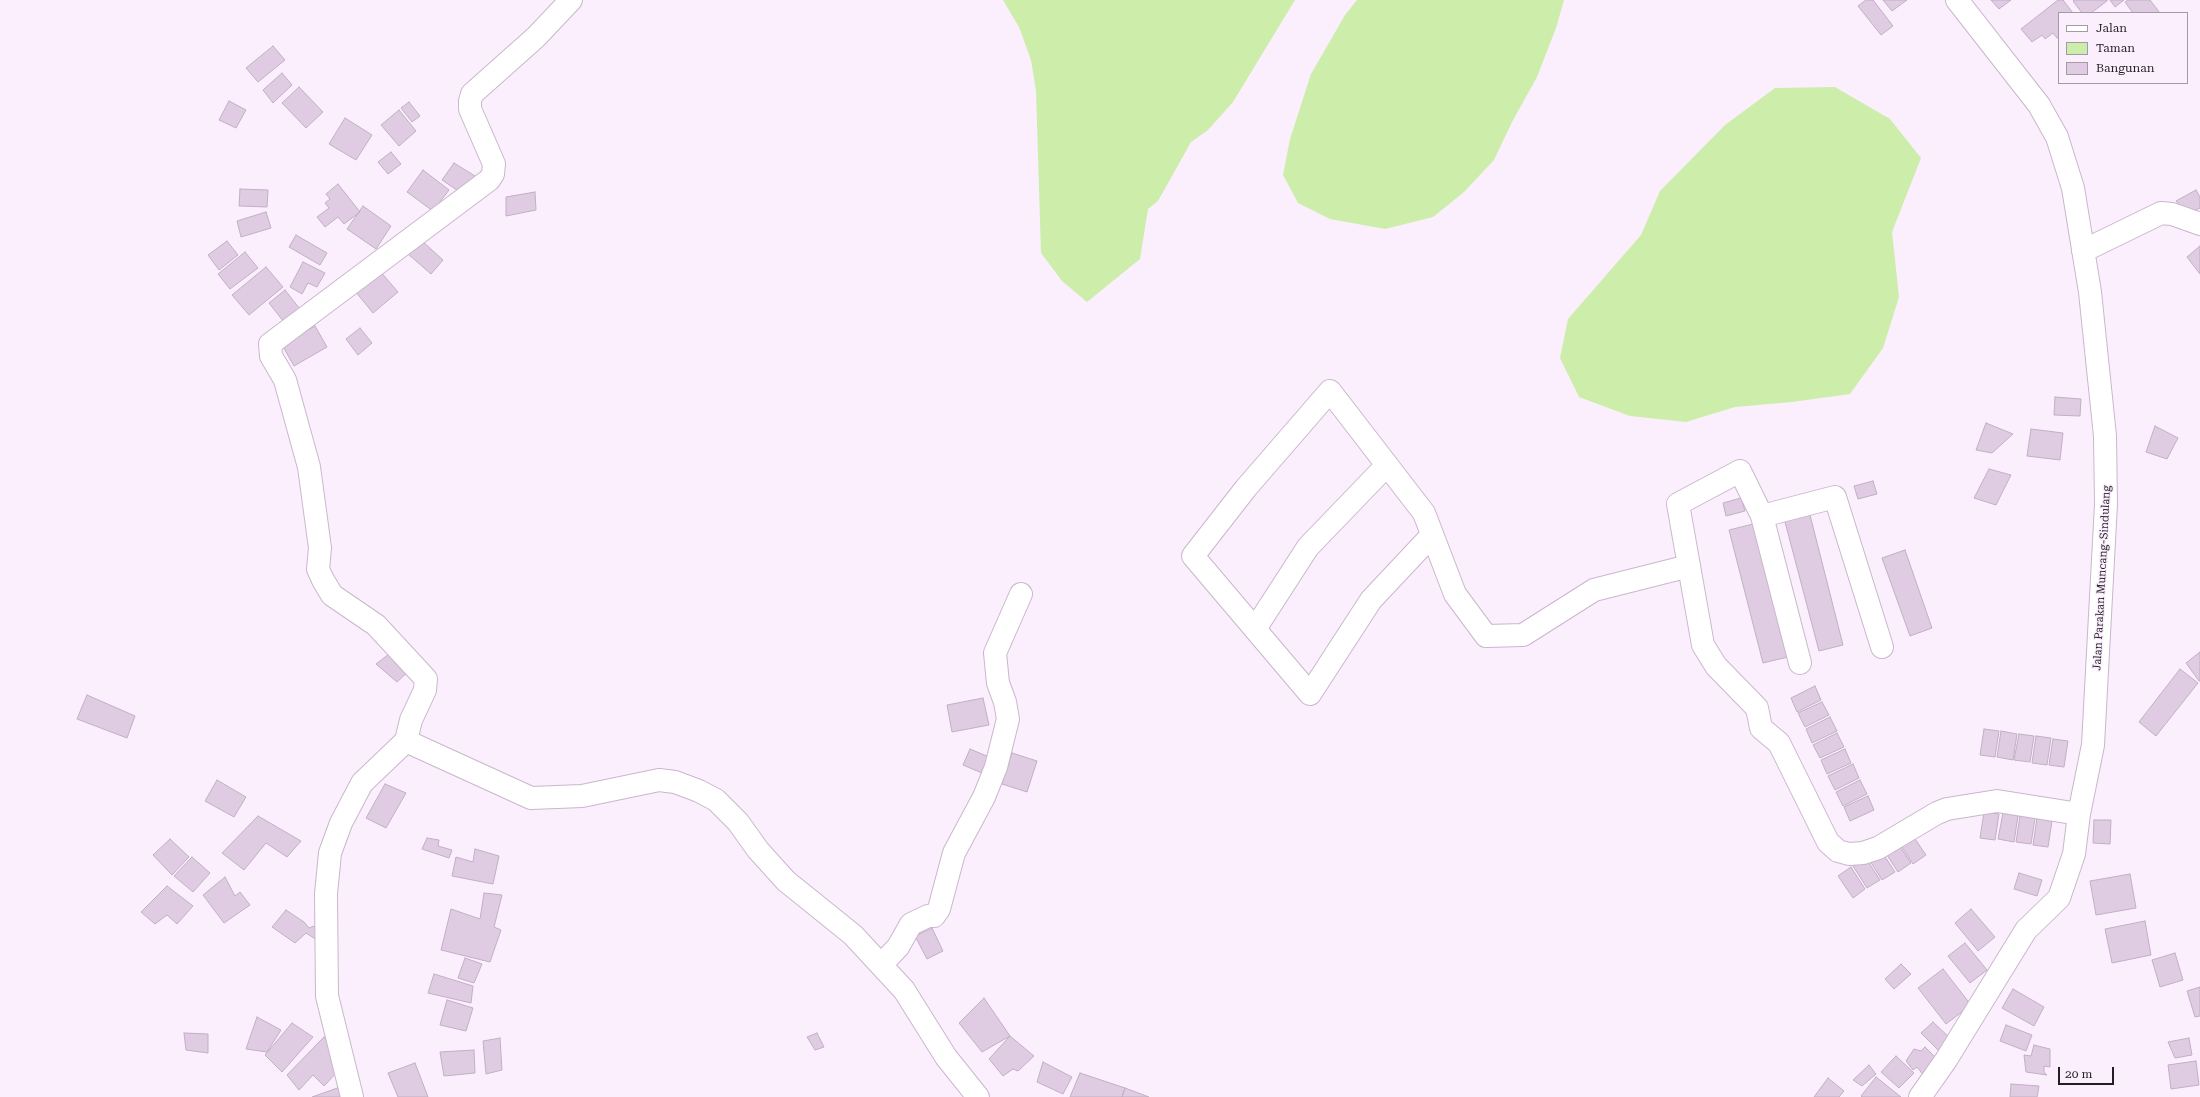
<!DOCTYPE html>
<html>
<head>
<meta charset="utf-8">
<style>
	body { margin:0 }
	#map { position:relative; width:2200px; height:1097px; overflow:hidden; background:#fbeffd; font-family:"Roboto Serif",serif }
	canvas { display:block }
	.legend { position:absolute; left:2058px; top:12px; width:130px; height:72px; box-sizing:border-box; background:#fbeffd; border:1px solid #a59ba6; margin:0; padding:5px 7px; list-style:none; font-size:12px; color:#231c24 }
	.legend li { display:flex; align-items:center; gap:8px; height:20px }
	.legend b { width:20px; border:1px solid #a59ba6 }
	.scale { position:absolute; left:2058px; top:1067px; width:56px; height:18px; box-sizing:border-box; border:2px solid #231c24; border-top:0; padding-left:5px; font-size:12px; line-height:14px; white-space:nowrap; color:#231c24; -webkit-text-stroke:3px #fbeffd; paint-order:stroke }
</style>
</head>
<body>
<div id="map">
<canvas width="2200" height="1097"></canvas>
<ul class="legend">
<li><b style="height:5px;background:#fff"></b>Jalan</li>
<li><b style="height:11px;background:#cdedaa"></b>Taman</li>
<li><b style="height:11px;background:#dfcbe2"></b>Bangunan</li>
</ul>
<div class="scale">20 m</div>
</div>
<script>
const ctx = document.querySelector('canvas').getContext('2d');
ctx.lineJoin = 'round';
function fillPath(path, color) { ctx.fillStyle = color; ctx.fill(path, 'evenodd'); }
const shape = rows => new Path2D(rows.map(r => 'M' + r).join(''));
function trace(path, color, width, dash) { ctx.strokeStyle = color; ctx.lineWidth = width; ctx.lineCap = dash ? 'butt' : 'round'; ctx.setLineDash(dash || []); ctx.stroke(path); }
function write(font, color, halo, rows, align = 'center') {
  ctx.font = font + ' "Roboto Serif",serif'; ctx.lineWidth = 3; ctx.setLineDash([]); ctx.textBaseline = 'middle'; ctx.strokeStyle = halo; ctx.fillStyle = color; for (const [text, x, y, turn = 0] of rows) {
    ctx.save(); ctx.translate(x, y); ctx.rotate((+turn || 0) * Math.PI / 180); ctx.textAlign = isNaN(turn) ? turn : align; if (halo) ctx.strokeText(text, 0, 0); ctx.fillText(text, 0, 0); ctx.restore();
  }
}
fillPath(shape([
	[1003,0,1295,0,1233,102,1208,130,1191,142,1158,201,1148,209,1140,259,1087,302,1062,281,1041,253,1036,91,1031,60,1019,27],
	[1357,0,1564,0,1556,28,1537,77,1512,122,1494,160,1464,192,1433,217,1385,229,1330,219,1298,203,1283,175,1290,139,1311,74,1345,15],
	[1835,87,1890,119,1921,158,1892,232,1899,297,1883,348,1850,394,1792,402,1735,407,1686,422,1630,416,1579,397,1560,358,1568,319,1641,235,1660,191,1725,125,1775,88]
]), '#cdedaa');
const building = shape([
	[1866,0,1873,0,1893,26,1881,35,1858,6,1866,0],
	[1883,0,1907,0,1892,11,1883,0],
	[1991,0,2011,0,1999,9,1991,0],
	[2058,0,2063,0,2073,13,2059,13,2059,37,2057,38,2053,33,2045,39,2042,35,2032,42,2021,29,2058,0],
	[2074,0,2107,0,2107,1,2091,13,2082,13,2073,1,2074,0],
	[2110,0,2124,0,2115,7,2110,0],
	[2128,0,2150,0,2160,13,2133,13,2125,2,2128,0],
	[273,46,285,60,258,82,246,68,273,46],
	[282,73,292,85,273,103,263,90,282,73],
	[299,87,323,112,306,128,282,103,299,87],
	[229,101,246,110,236,128,219,120,229,101],
	[409,102,420,116,412,122,401,108,409,102],
	[399,110,416,131,399,146,381,125,399,110],
	[345,118,372,135,356,160,329,144,345,118],
	[391,152,401,164,388,174,378,162,391,152],
	[454,163,475,176,463,194,442,180,454,163],
	[423,170,449,190,433,211,407,192,423,170],
	[338,184,360,212,344,224,338,217,325,227,317,217,329,208,325,203,330,199,326,194,338,184],
	[240,189,268,190,267,207,239,206,240,189],
	[2196,190,2200,197,2200,208,2188,214,2176,201,2196,190],
	[535,192,536,210,506,216,506,197,535,192],
	[363,206,391,226,376,249,347,229,363,206],
	[266,212,271,228,241,237,237,221,266,212],
	[296,235,327,253,320,265,289,247,296,235],
	[421,240,443,260,431,274,408,254,421,240],
	[227,241,238,255,219,270,208,255,227,241],
	[2200,246,2200,274,2187,257,2200,246],
	[245,252,258,268,230,289,218,274,245,252],
	[303,262,325,273,317,287,308,283,302,294,290,287,303,262],
	[266,267,283,287,249,315,232,295,266,267],
	[379,270,398,292,373,313,355,291,379,270],
	[285,290,303,313,287,326,269,303,285,290],
	[315,326,327,347,294,366,282,345,315,326],
	[360,328,372,343,358,355,346,339,360,328],
	[2055,397,2081,399,2080,416,2054,415,2055,397],
	[1986,423,2013,434,1992,453,1976,450,1986,423],
	[2155,426,2178,438,2167,459,2146,452,2155,426],
	[2031,429,2063,433,2060,460,2027,456,2031,429],
	[1989,469,2011,475,1996,505,1974,498,1989,469],
	[1873,481,1877,494,1858,499,1854,486,1873,481],
	[1741,498,1745,511,1726,516,1723,503,1741,498],
	[1809,511,1843,645,1819,651,1784,518,1809,511],
	[1753,524,1788,657,1763,663,1729,530,1753,524],
	[1905,550,1932,628,1910,636,1882,558,1905,550],
	[393,651,410,670,397,682,376,664,393,651],
	[2200,652,2200,681,2199,681,2186,663,2200,652],
	[2180,669,2198,683,2156,736,2139,722,2180,669],
	[1815,686,1821,700,1797,712,1791,698,1815,686],
	[87,695,135,716,127,738,77,719,87,695],
	[983,698,989,725,952,732,947,705,983,698],
	[1822,702,1829,715,1805,727,1798,713,1822,702],
	[1830,717,1837,731,1812,743,1806,729,1830,717],
	[1984,729,1999,731,1995,757,1980,755,1984,729],
	[2001,731,2017,734,2013,760,1997,757,2001,731],
	[1837,733,1844,747,1820,758,1813,745,1837,733],
	[2019,734,2034,736,2030,762,2014,760,2019,734],
	[2036,736,2051,738,2047,765,2032,763,2036,736],
	[2053,739,2068,741,2064,767,2049,765,2053,739],
	[970,749,989,757,982,773,963,765,970,749],
	[1845,749,1851,763,1827,774,1821,760,1845,749],
	[1012,753,1037,761,1027,792,1002,784,1012,753],
	[1853,764,1859,778,1835,790,1828,776,1853,764],
	[217,780,246,797,234,817,205,801,217,780],
	[1860,780,1867,794,1843,806,1836,792,1860,780],
	[385,784,406,793,386,828,366,818,385,784],
	[1868,796,1874,810,1850,821,1844,807,1868,796],
	[1984,812,1999,814,1995,840,1980,838,1984,812],
	[2003,813,2018,816,2014,842,1998,839,2003,813],
	[258,816,301,841,287,857,266,843,244,870,222,853,258,816],
	[2020,816,2035,818,2031,844,2016,842,2020,816],
	[2037,818,2052,821,2048,847,2033,845,2037,818],
	[2094,820,2111,820,2110,844,2093,843,2094,820],
	[1911,833,1926,855,1913,864,1898,841,1911,833],
	[427,838,439,840,438,846,452,850,449,858,422,849,427,838],
	[170,839,189,857,172,875,153,855,170,839],
	[1896,841,1911,863,1898,872,1883,849,1896,841],
	[475,849,499,856,493,884,452,876,456,857,473,862,475,849],
	[1880,849,1895,872,1882,880,1868,858,1880,849],
	[192,857,210,873,193,892,174,876,192,857],
	[1865,857,1880,880,1867,888,1853,866,1865,857],
	[1851,867,1865,889,1853,898,1838,876,1851,867],
	[2019,873,2042,880,2037,896,2014,889,2019,873],
	[2130,874,2136,908,2096,915,2090,881,2130,874],
	[225,877,235,896,240,892,250,905,224,923,203,895,225,877],
	[167,886,193,906,177,924,167,915,155,924,141,912,167,886],
	[484,893,502,895,494,927,501,930,490,962,441,950,451,909,480,919,484,893],
	[1971,909,1995,937,1978,951,1955,923,1971,909],
	[286,910,304,922,309,928,314,926,324,935,320,942,306,933,295,943,272,927,286,910],
	[2145,921,2151,955,2112,963,2105,929,2145,921],
	[932,928,943,951,927,959,915,936,932,928],
	[1965,943,1987,970,1970,983,1948,956,1965,943],
	[2175,953,2183,980,2160,987,2152,960,2175,953],
	[465,958,482,964,474,983,458,978,465,958],
	[1901,964,1911,974,1894,989,1885,979,1901,964],
	[1943,969,1971,1005,1946,1024,1918,988,1943,969],
	[434,974,473,986,471,1003,428,993,434,974],
	[2200,987,2200,1016,2195,1017,2187,991,2200,987],
	[2013,989,2044,1007,2034,1026,2002,1008,2013,989],
	[984,998,1010,1036,982,1052,959,1023,984,998],
	[447,1000,473,1008,466,1031,440,1025,447,1000],
	[257,1017,281,1030,267,1052,246,1049,257,1017],
	[1933,1022,1953,1041,1941,1053,1921,1033,1933,1022],
	[292,1023,313,1037,282,1072,265,1055,292,1023],
	[2006,1025,2032,1035,2026,1051,2000,1041,2006,1025],
	[184,1033,208,1034,208,1053,186,1050,184,1033],
	[817,1033,824,1047,815,1050,807,1037,817,1033],
	[1010,1036,1034,1056,1018,1071,1013,1069,1003,1076,989,1059,1010,1036],
	[324,1037,338,1053,340,1069,324,1086,313,1075,299,1090,287,1075,324,1037],
	[500,1038,502,1070,486,1074,483,1041,500,1038],
	[2189,1038,2192,1055,2175,1058,2168,1042,2189,1038],
	[2034,1045,2050,1049,2050,1067,2044,1066,2044,1072,2047,1075,2026,1072,2024,1055,2031,1056,2034,1045],
	[1925,1047,1939,1061,1928,1081,1917,1067,1913,1070,1906,1061,1914,1049,1921,1051,1925,1047],
	[474,1050,475,1073,444,1076,440,1052,474,1050],
	[1896,1056,1914,1073,1899,1088,1881,1072,1896,1056],
	[2196,1061,2199,1085,2171,1089,2168,1065,2196,1061],
	[1043,1062,1072,1077,1063,1094,1037,1082,1043,1062],
	[415,1063,428,1097,398,1097,388,1073,415,1063],
	[1869,1065,1876,1074,1862,1086,1853,1080,1869,1065],
	[1080,1073,1125,1088,1122,1097,1070,1097,1080,1073],
	[1876,1077,1901,1097,1862,1097,1861,1096,1876,1077],
	[1828,1078,1844,1091,1839,1097,1814,1097,1828,1078],
	[2011,1084,2039,1086,2037,1097,2010,1097,2011,1084],
	[346,1085,350,1097,312,1097,346,1085],
	[1125,1088,1149,1097,1122,1097,1125,1088]
]);
fillPath(building, '#dfcbe2');
trace(building, '#c2aec5', 1);
const minor = shape([
	[2083,251,2161,213,2172,214,2200,224],
	[1762,516,1835,497,1882,647],
	[1432,535,1371,600,1310,694,1193,556,1246,488,1330,391,1424,513,1455,594,1486,636,1523,635,1594,590,1689,566],
	[1255,629,1308,547,1387,465],
	[1800,663,1762,516,1740,471,1678,504,1703,645,1716,666,1757,708,1761,728,1779,743,1828,842,1838,851,1849,854,1863,853,1878,848,1937,813,1947,809,1997,801,2079,814],
	[406,741,531,798,582,796,659,780,675,782,699,791,716,800,738,822,758,850,786,881,853,935,904,990,946,1057,978,1097],
	[881,965,898,947,911,924,928,916,934,916,939,909,954,853,984,797,996,767,1008,719,1005,702,998,683,995,653,1021,594],
	[352,1097,327,996,326,894,330,853,341,823,362,783,406,741,411,720,425,690,426,679,376,625,332,595,323,580,318,569,320,548,309,467,285,380,271,356,270,344,489,180,493,174,494,164,470,109,470,101,472,94,536,37,571,0],
	[1920,1097,1946,1060,2026,930,2059,898,2074,854,2079,814,2093,745,2106,504,2105,436,2090,292,2073,188,2057,137,2039,105,1957,0]
]);
trace(minor, '#cab6cd', 24);
trace(minor, '#fff', 22);
write('11px', '#231c24', '#fbeffd', [
	["Jalan Parakan Muncang-Sindulang",2102,578,-87]
]);
</script>
</body>
</html>
